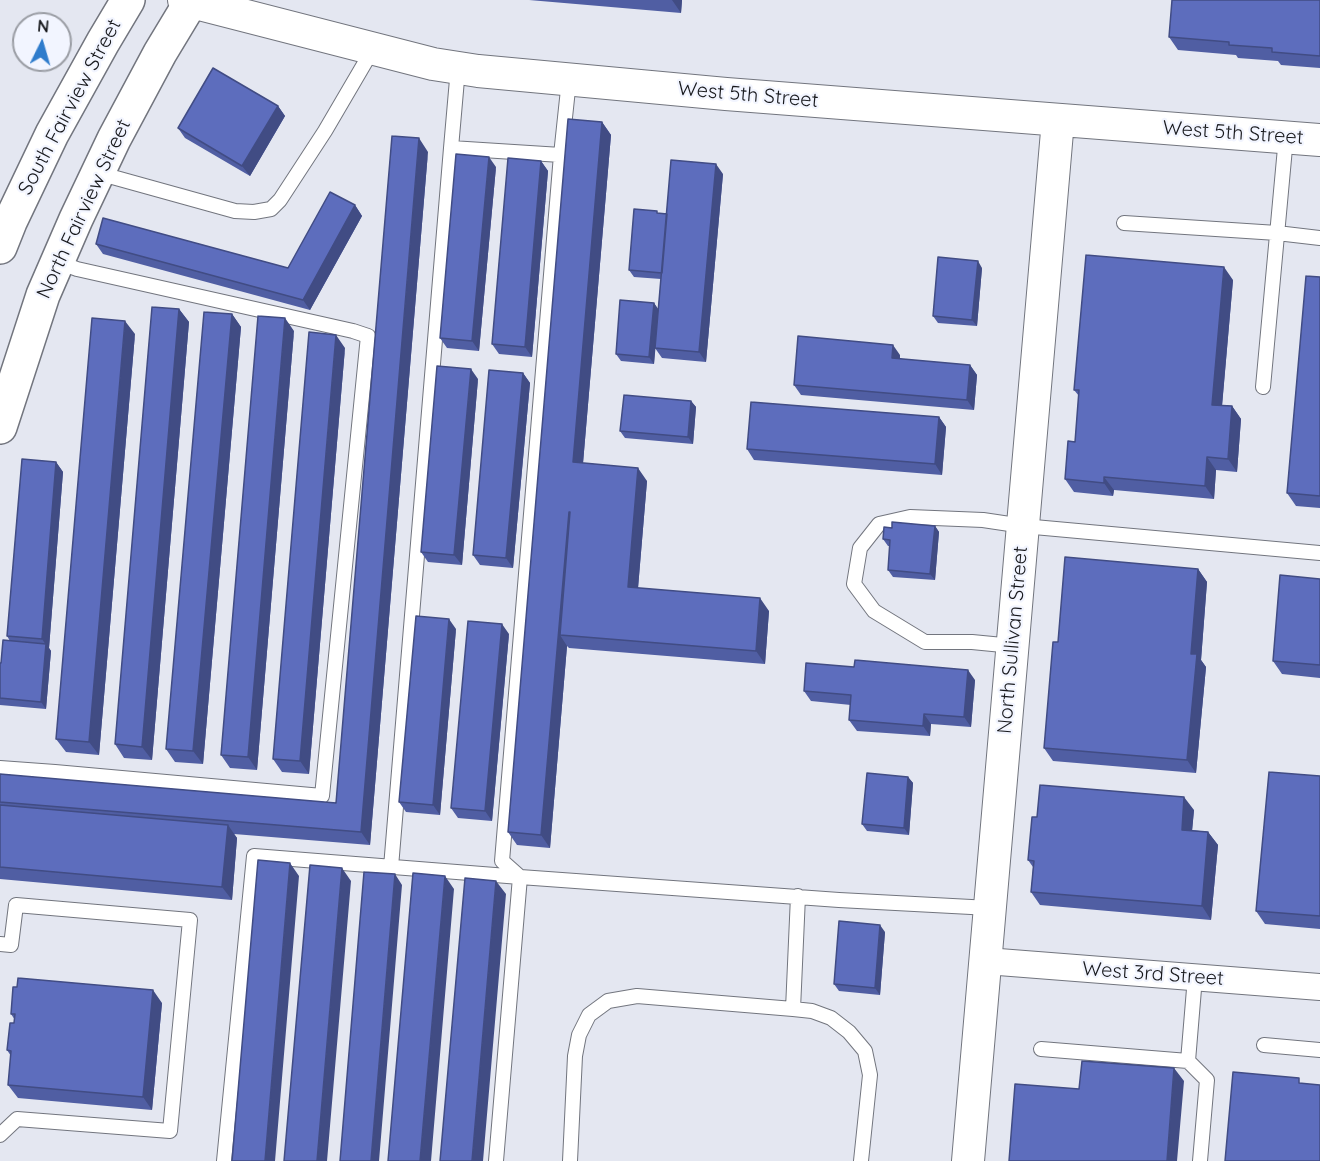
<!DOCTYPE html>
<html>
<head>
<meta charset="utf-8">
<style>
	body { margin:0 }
	#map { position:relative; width:1320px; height:1161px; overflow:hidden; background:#e4e7f1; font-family:Quicksand,sans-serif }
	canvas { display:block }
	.north { position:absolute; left:12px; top:12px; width:60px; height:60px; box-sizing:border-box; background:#f2f5ff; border:2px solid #9a9da4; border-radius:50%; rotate:5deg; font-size:16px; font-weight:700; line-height:24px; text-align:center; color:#17181c }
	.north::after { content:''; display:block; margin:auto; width:21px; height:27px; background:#2f7ccc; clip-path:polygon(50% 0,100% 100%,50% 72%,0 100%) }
</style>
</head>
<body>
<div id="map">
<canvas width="1320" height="1161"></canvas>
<div class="north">N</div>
</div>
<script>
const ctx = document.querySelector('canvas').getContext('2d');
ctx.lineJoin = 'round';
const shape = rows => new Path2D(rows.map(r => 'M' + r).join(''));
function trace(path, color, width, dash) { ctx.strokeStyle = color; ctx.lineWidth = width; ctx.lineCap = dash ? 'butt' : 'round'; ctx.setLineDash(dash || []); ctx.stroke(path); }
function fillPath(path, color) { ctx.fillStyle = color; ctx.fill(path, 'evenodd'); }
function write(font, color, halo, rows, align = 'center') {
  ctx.font = font + ' Quicksand,sans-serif'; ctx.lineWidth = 4.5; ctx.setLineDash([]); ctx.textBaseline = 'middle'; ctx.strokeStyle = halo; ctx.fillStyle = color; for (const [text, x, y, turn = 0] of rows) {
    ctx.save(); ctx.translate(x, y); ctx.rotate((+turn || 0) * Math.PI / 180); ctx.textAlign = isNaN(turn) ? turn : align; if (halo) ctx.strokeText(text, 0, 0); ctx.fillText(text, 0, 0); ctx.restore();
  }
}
const service = shape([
	[451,148,458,68],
	[561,155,569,80],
	[98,173,235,211,254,212,271,209,280,200,325,131,373,49],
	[1124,223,1277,233,1320,238],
	[1263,387,1286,137],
	[1013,646,972,642,925,642,874,611,854,584,860,548,879,524,910,517,983,520,1023,526,1320,553],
	[0,768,55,772,322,796,368,336,353,331,77,269,58,262],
	[391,867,451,148,561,155,502,861,520,877],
	[0,944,11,945,16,905,190,920,170,1131,17,1119,0,1135],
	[1195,977,1188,1061,1207,1080,1200,1161],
	[793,1009,798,896],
	[1264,1045,1320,1050],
	[1041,1049,1188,1061],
	[224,1161,254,856,520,877,839,900,990,908],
	[496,1161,520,877],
	[570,1161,575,1056,579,1035,589,1015,608,1001,637,996,793,1009,812,1011,831,1018,849,1032,865,1051,870,1075,861,1161]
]);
const minor = shape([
	[986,961,1320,987]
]);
const tertiary = shape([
	[184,0,433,64,478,71,726,94,1320,140],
	[968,1161,1058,120]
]);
const secondary = shape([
	[0,247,10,222,52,134,103,42,128,0],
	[0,427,43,295,76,219,114,139,160,53,192,0]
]);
trace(service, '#72757e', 16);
trace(minor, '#72757e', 28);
trace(tertiary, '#72757e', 34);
trace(secondary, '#72757e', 36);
trace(service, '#fff', 14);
trace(minor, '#fff', 26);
trace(tertiary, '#fff', 32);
trace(secondary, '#fff', 33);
fillPath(shape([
	[529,0,682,0,681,13],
	[1320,0,1320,68,1281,65,1278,61,1238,58,1236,55,1178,50,1169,37],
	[278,106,285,116,250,176,185,138,178,128],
	[602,122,611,135,583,463,647,481,638,588,769,611,765,664,569,648,567,646,550,848,517,845,508,832],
	[428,152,370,845,234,834,237,838,232,900,0,879,0,774,336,803],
	[541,161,548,171,532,357,499,354,492,344],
	[496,167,479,351,447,348,440,338],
	[723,174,706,362,662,358,655,348,654,364,621,361,616,354,654,303,658,310,661,279,634,277,629,270,659,213,667,214],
	[355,205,362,216,310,310,103,254,96,244,288,268],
	[982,268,977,326,938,323,933,316],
	[1320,277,1320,508,1296,506,1287,493],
	[1233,280,1222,405,1232,406,1241,419,1237,472,1216,470,1214,499,1114,490,1113,496,1074,492,1065,479,1075,442,1079,396,1074,390],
	[179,309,189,322,152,760,124,758,115,744],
	[232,314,241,327,203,764,175,762,166,749],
	[294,331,257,770,230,768,221,755],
	[135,334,99,755,66,752,56,739],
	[345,348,309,774,282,772,273,759],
	[900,355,900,359,970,365,977,375,974,410,801,395,794,385],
	[523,373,530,383,513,568,480,565,473,555],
	[478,379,462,565,428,562,421,552],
	[691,401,696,407,693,444,625,438,620,431],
	[939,417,946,427,942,475,754,460,747,449],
	[56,462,63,472,49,648,51,651,46,709,0,705,0,663,1,663,10,641,7,636],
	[935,526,939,532,935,580,893,577,888,570,890,546,888,546,883,539],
	[1198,569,1207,582,1201,660,1206,667,1196,773,1053,761,1044,748,1058,642],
	[1320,579,1320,678,1282,674,1273,661],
	[456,629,440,815,406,812,399,802],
	[509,634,492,821,458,818,451,808],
	[975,680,971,727,931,724,930,736,857,731,849,720,851,705,811,701,804,691],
	[1320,776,1320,929,1265,924,1256,911],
	[908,777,913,783,909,835,867,831,862,824],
	[1194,810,1192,830,1208,832,1218,845,1211,920,1040,905,1031,892,1033,867,1028,860,1037,817],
	[885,932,880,995,839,991,834,984],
	[162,1003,152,1110,18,1098,8,1085,11,1056,7,1050,15,1020,11,1014]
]), '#505ea3');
fillPath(shape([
	[672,0,682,0,681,13],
	[278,106,285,116,250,176,242,166],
	[602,122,611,135,582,475,573,462],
	[419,138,428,152,370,845,361,832],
	[489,157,496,167,479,351,472,341],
	[541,161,548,171,532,357,525,347],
	[716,164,723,174,706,362,699,352],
	[355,205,362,216,310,310,303,300],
	[978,261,982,268,977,326,972,320],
	[1224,267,1233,280,1221,418,1212,405],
	[654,303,659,310,654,364,649,357],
	[179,309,189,322,152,760,142,747],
	[232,314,241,327,203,764,193,751],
	[285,318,294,331,257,770,248,757],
	[125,321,135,334,99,755,89,742],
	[336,335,345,348,309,774,300,761],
	[893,345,900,355,899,369,892,358],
	[970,365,977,375,974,410,967,400],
	[471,369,478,379,462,565,454,555],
	[523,373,530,383,513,568,506,558],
	[691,401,696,407,693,444,688,437],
	[1232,406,1241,419,1237,472,1228,459],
	[939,417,946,427,942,475,935,464],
	[1207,457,1216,470,1214,499,1205,486],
	[56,462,63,472,49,648,51,651,46,709,41,702,46,645,42,639],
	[638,468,647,481,637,600,628,587],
	[1104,477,1114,490,1113,496,1104,483],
	[569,512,578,525,560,635,567,646,550,848,541,835],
	[935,526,939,532,935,580,930,574],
	[1198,569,1207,582,1201,660,1206,667,1196,773,1187,760,1191,654],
	[760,598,769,611,765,664,756,651],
	[449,619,456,629,440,815,433,805],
	[502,624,509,634,492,821,485,811],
	[968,670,975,680,971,727,964,717],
	[924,714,931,724,930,736,923,726],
	[908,777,913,783,909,835,904,828],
	[1184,797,1194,810,1191,843,1182,830],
	[228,825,237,838,232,900,222,887],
	[1208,832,1218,845,1211,920,1202,906],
	[290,863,299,876,275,1161,265,1161],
	[342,868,351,881,327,1161,317,1161],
	[395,874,402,885,379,1161,371,1161],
	[445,876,454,889,431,1161,420,1161],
	[496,881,506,894,483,1161,472,1161],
	[880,925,885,932,880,995,875,988],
	[153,990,162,1003,152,1110,143,1097],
	[1174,1068,1184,1081,1177,1161,1167,1161]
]), '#414c84');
const building = shape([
	[1172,0,1320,0,1320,56,1272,52,1272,48,1229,45,1229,42,1169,37,1172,0],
	[213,68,278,106,242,166,178,128,213,68],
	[568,119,602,122,573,462,638,468,628,587,760,598,756,651,560,635,570,512,569,512,541,835,508,832,568,119],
	[392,136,419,138,361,832,0,802,0,774,336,803,392,136],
	[456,154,489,157,472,341,440,338,456,154],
	[508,158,541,161,525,347,492,344,508,158],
	[671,160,716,164,699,352,655,348,671,160],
	[330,192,355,205,303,300,96,244,103,218,288,268,330,192],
	[634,209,657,211,657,213,667,214,662,273,629,270,634,209],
	[1086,255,1224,267,1212,405,1232,406,1228,459,1207,457,1205,486,1104,477,1104,483,1065,479,1068,441,1075,442,1079,390,1074,390,1086,255],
	[938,257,978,261,972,320,933,316,938,257],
	[1306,276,1320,277,1320,496,1287,493,1306,276],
	[620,300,654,303,649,357,616,354,620,300],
	[152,307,179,309,142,747,115,744,152,307],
	[204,312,232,314,193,751,166,749,204,312],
	[258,316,285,318,248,757,221,755,258,316],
	[92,318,125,321,89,742,56,739,92,318],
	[309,332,336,335,300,761,273,759,309,332],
	[798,336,893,345,892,358,970,365,967,400,794,385,798,336],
	[437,366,471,369,454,555,421,552,437,366],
	[489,370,523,373,506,558,473,555,489,370],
	[624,395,691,401,688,437,620,431,624,395],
	[751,402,939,417,935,464,747,449,751,402],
	[22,459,56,462,42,639,7,636,22,459],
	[892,522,935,526,930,574,888,570,890,540,883,539,884,527,892,528,892,522],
	[1065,557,1198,569,1191,654,1197,654,1187,760,1044,748,1053,642,1058,642,1065,557],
	[1280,575,1320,579,1320,665,1273,661,1280,575],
	[416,616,449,619,433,805,399,802,416,616],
	[468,621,502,624,485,811,451,808,468,621],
	[3,640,46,644,41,702,0,698,0,663,1,663,3,640],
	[855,660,968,670,964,717,924,714,923,726,849,720,851,695,804,691,806,663,854,667,855,660],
	[1269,772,1320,776,1320,916,1256,911,1269,772],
	[867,773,908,777,904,828,862,824,867,773],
	[1040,785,1184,797,1182,830,1208,832,1202,906,1031,892,1034,861,1028,860,1032,817,1037,817,1040,785],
	[0,805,228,825,222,887,0,867,0,805],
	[258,860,290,863,265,1161,232,1161,258,860],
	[310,865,342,868,317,1161,284,1161,310,865],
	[364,872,395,874,371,1161,340,1161,364,872],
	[413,873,445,876,420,1161,388,1161,413,873],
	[465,878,496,881,472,1161,440,1161,465,878],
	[839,921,880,925,875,988,834,984,839,921],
	[18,978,153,990,143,1097,8,1085,11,1051,7,1050,10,1023,14,1023,15,1014,11,1014,13,987,17,987,18,978],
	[1082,1061,1174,1068,1167,1161,1009,1161,1015,1084,1079,1089,1082,1061],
	[1233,1072,1299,1078,1299,1083,1320,1085,1320,1161,1225,1161,1233,1072]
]);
fillPath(building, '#5d6dbd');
trace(building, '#414c84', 1.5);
write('20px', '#17181c', '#f2f5ff', [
	["West 5th Street",748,95,5],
	["South Fairview Street",70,107,-62],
	["West 5th Street",1233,133,4],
	["North Fairview Street",84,209,-65],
	["North Sullivan Street",1013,640,-85],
	["West 3rd Street",1153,974,4]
]);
</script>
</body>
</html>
